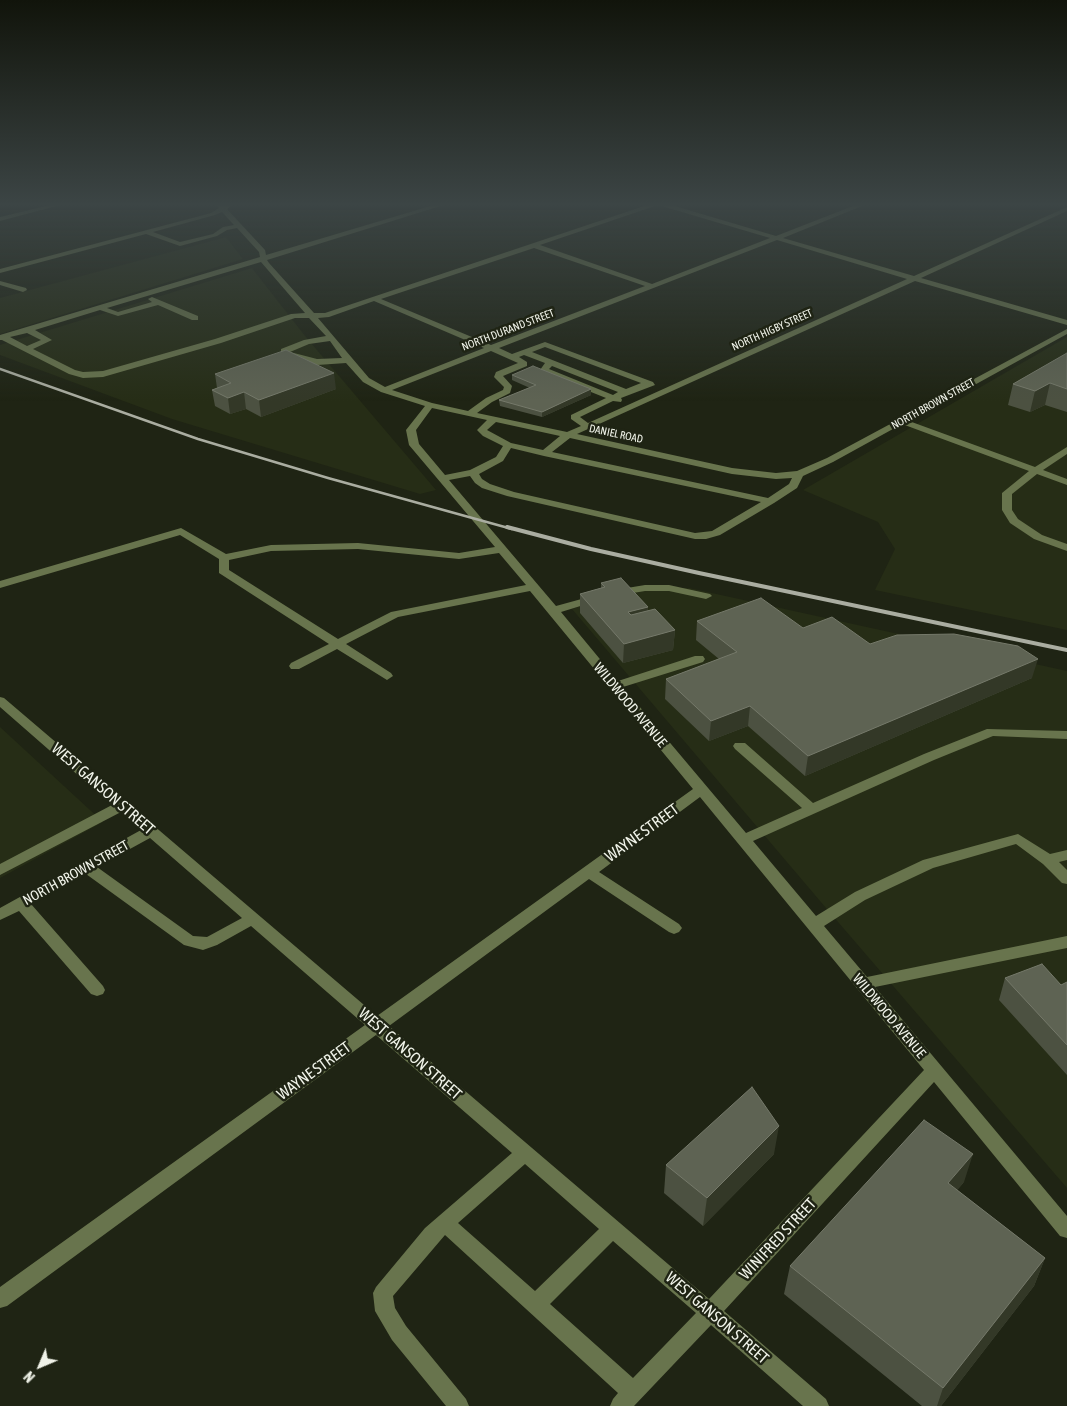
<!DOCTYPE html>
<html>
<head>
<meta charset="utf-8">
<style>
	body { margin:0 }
	#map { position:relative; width:1067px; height:1406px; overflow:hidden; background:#1f2414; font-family:"Asap Condensed",sans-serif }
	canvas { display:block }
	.north { position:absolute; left:15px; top:1341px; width:50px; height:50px; -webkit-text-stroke:4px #1f2414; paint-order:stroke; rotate:225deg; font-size:14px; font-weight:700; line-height:20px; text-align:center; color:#f0f3e9 }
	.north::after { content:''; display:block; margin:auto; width:18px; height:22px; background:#f0f3e9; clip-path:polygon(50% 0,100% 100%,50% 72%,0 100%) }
</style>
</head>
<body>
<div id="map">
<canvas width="1067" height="1406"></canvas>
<div class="north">N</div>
</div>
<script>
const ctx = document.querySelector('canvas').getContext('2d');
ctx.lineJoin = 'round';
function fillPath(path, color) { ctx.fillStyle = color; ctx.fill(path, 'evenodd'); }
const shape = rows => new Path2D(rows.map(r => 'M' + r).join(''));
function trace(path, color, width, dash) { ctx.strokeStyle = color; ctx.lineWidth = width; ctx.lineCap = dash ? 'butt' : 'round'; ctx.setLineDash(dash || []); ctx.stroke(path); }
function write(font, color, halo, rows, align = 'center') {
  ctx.font = font + ' "Asap Condensed",sans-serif'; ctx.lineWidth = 5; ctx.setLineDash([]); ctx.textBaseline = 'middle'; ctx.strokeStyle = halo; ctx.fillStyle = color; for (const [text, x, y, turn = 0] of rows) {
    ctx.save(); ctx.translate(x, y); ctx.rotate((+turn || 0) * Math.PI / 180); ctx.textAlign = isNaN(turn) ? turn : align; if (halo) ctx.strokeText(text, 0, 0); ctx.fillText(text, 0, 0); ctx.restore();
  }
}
fillPath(shape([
	[226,237,243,259,0,334,0,298],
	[252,268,305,336,436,490,420,494,172,419,0,355,0,345],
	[1067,337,1067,630,875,590,895,549,878,522,803,490],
	[689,588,1067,671,1067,1188,826,908,572,609,625,589],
	[0,727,103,822,0,878]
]), '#262d16');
fillPath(shape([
	[54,204,64,204,0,221,0,217,54,204],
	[216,204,234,204,227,209,265,250,266,255,437,204,447,204,267,260,269,263,314,313,325,313,650,204,668,204,776,236,858,204,867,204,783,238,914,276,1067,207,1067,211,921,278,1067,320,1067,325,915,281,577,434,732,468,776,473,797,471,827,458,1067,329,1067,334,909,421,1035,467,1067,447,1067,454,1043,470,1067,479,1067,485,1037,474,1012,494,1012,510,1018,519,1042,535,1067,544,1067,551,1034,539,1010,523,1002,510,1002,493,1029,471,902,424,833,462,803,476,797,488,774,503,720,535,706,539,695,539,507,496,482,488,475,483,470,476,449,480,556,606,596,595,600,596,602,598,600,600,561,612,618,681,695,656,703,656,705,659,703,662,623,687,746,833,802,808,735,749,733,746,735,743,745,743,813,803,924,754,987,729,1067,731,1067,739,993,736,934,760,753,841,816,916,855,892,923,860,1018,834,1050,854,1067,850,1067,860,1059,862,1067,870,1067,884,1062,883,1043,864,1016,844,933,868,865,900,824,926,867,977,1067,936,1067,948,875,987,1067,1216,1067,1238,1060,1236,934,1082,724,1311,826,1399,829,1406,803,1406,711,1325,634,1406,610,1406,613,1399,618,1393,445,1235,393,1296,395,1308,406,1326,466,1399,469,1406,446,1406,392,1340,375,1311,373,1293,376,1287,425,1228,512,1153,376,1035,7,1306,0,1308,0,1287,365,1025,251,926,217,945,203,950,184,945,86,874,31,904,103,986,105,990,103,994,97,996,91,994,19,911,0,920,0,908,141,830,121,812,0,875,0,864,112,805,0,707,0,697,4,698,377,1016,693,789,530,591,398,617,346,644,391,673,393,676,387,680,337,649,299,669,291,669,289,666,291,663,329,644,219,573,219,559,180,535,0,588,0,581,181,528,226,554,271,545,358,543,459,553,495,547,409,445,406,430,425,406,381,392,363,382,346,363,317,365,288,358,281,353,281,349,304,340,326,336,309,318,295,318,221,343,103,377,83,378,69,374,2,340,0,340,0,335,260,257,259,252,237,228,227,230,217,236,180,246,146,234,0,273,0,269,211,213,219,208,216,204],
	[658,205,770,238,652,284,540,245,658,205],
	[222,212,234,225,223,227,213,234,180,242,153,232,215,215,222,212],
	[777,240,907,279,588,423,580,417,613,401,621,402,622,400,621,398,655,385,653,382,545,342,512,354,499,348,777,240],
	[534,248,645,286,491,345,381,299,534,248],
	[261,262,305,313,291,314,215,339,103,371,83,372,75,370,33,349,52,340,35,330,100,310,118,316,158,305,192,320,198,320,198,316,152,297,148,299,152,302,118,312,107,308,261,262],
	[374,301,484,348,385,387,369,378,318,318,329,317,374,301],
	[27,333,41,340,27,346,10,337,27,333],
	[330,341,342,358,317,359,290,352,309,344,330,341],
	[545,347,641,383,626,389,532,352,545,347],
	[491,351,518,363,496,372,494,377,504,387,503,390,486,398,468,411,432,403,392,390,491,351],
	[524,355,545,363,540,370,541,372,606,398,571,415,571,419,581,426,567,432,477,413,492,402,510,393,512,386,503,376,527,366,527,362,519,357,524,355],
	[552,366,618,392,613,395,549,369,552,366],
	[432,408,487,420,477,430,483,436,503,446,496,457,470,470,445,475,419,444,416,430,432,408],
	[496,422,560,436,543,450,511,443,487,430,496,422],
	[570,438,732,474,776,479,792,478,789,484,768,498,552,452,570,438],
	[511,448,544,456,761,502,712,531,695,533,514,492,490,484,482,479,479,474,503,461,511,448],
	[358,549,459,559,499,553,526,585,391,612,338,639,229,570,229,560,271,551,358,549],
	[700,797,924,1070,709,1299,389,1026,589,879,669,932,674,934,679,932,682,928,679,924,599,872,700,797],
	[150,838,242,918,207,937,193,936,97,867,150,838],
	[525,1164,599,1229,535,1291,458,1223,525,1164],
	[613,1241,696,1313,633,1378,550,1304,613,1241],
	[0,281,26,288,27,290,23,292,0,285,0,281],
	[645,585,669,585,710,594,712,596,706,599,669,591,645,591,615,596,609,593,615,590,645,585]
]), '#68744d');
trace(shape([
	[0,369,198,439,328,478,512,529]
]), '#aaada1', 2.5);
trace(shape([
	[507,527,591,549,699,573,1067,650]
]), '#aaada1', 4);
fillPath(shape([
	[1067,353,1067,412,1045,405,1030,412,1008,405,1013,384],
	[215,374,336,389,261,417,246,409,230,414,215,406,212,390,217,388],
	[512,375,591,395,542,417,500,406,499,400,530,388,512,380],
	[601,583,648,607,648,611,675,630,673,650,623,663,580,613,580,594,601,588],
	[697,621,803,628,870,644,1032,678,805,776,748,726,709,741,665,699,666,679,719,659,696,640],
	[1005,978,1061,985,1067,982,1067,1075,999,1000],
	[774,1154,703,1226,664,1193,666,1165],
	[964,1182,957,1190,1045,1258,1034,1286,941,1406,922,1406,784,1294,790,1266]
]), '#4c5141');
fillPath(shape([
	[334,373,336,389,261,417,259,400],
	[1050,383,1045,405,1030,412,1035,391],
	[591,389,591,395,542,417,542,412],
	[244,392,246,409,230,414,228,398],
	[648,607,647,626,627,631,628,612],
	[675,630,673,650,623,663,624,644],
	[1038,659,1032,678,805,776,808,756],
	[750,706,748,726,709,741,711,721],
	[779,1126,774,1154,703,1226,707,1198],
	[973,1154,964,1182,939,1212,948,1183],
	[1045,1258,1034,1286,941,1406,937,1406,943,1388]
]), '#333827');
const building = shape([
	[286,350,334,373,259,400,244,392,228,398,212,390,231,383,215,374,286,350],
	[1067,353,1067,389,1050,383,1035,391,1013,384,1067,353],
	[533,366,591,389,542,412,499,400,536,385,512,375,533,366],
	[621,578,648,607,628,612,631,615,655,609,675,630,624,644,580,594,605,587,601,583,621,578],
	[761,598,803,628,832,617,870,644,897,635,954,634,1018,646,1038,659,808,756,750,706,711,721,666,679,737,652,697,621,761,598],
	[1042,964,1061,985,1067,982,1067,1045,1005,978,1042,964],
	[752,1087,779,1126,707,1198,666,1165,752,1087],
	[924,1120,973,1154,948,1183,1045,1258,943,1388,790,1266,924,1120]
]);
fillPath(building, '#5e6353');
trace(building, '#75796a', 1);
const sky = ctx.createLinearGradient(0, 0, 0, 401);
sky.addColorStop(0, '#11140b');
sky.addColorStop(0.51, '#3c4545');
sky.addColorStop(1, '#3c454500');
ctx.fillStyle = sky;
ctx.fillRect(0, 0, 1067, 401);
write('11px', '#f0f3e9', '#1f2414', [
	["NORTH DURAND STREET",508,330,-21],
	["NORTH HIGBY STREET",772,330,-24],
	["NORTH BROWN STREET",933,404,-29],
	["DANIEL ROAD",616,434,12]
]);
write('14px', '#f0f3e9', '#1f2414', [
	["WILDWOOD AVENUE",630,705,50],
	["NORTH BROWN STREET",76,873,-29],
	["WILDWOOD AVENUE",889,1016,50]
]);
write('16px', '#f0f3e9', '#1f2414', [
	["WEST GANSON STREET",103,789,41],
	["WAYNE STREET",642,833,-36],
	["WEST GANSON STREET",410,1054,41],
	["WAYNE STREET",314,1071,-36],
	["WINIFRED STREET",778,1239,-47],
	["WEST GANSON STREET",717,1318,41]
]);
</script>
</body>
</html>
